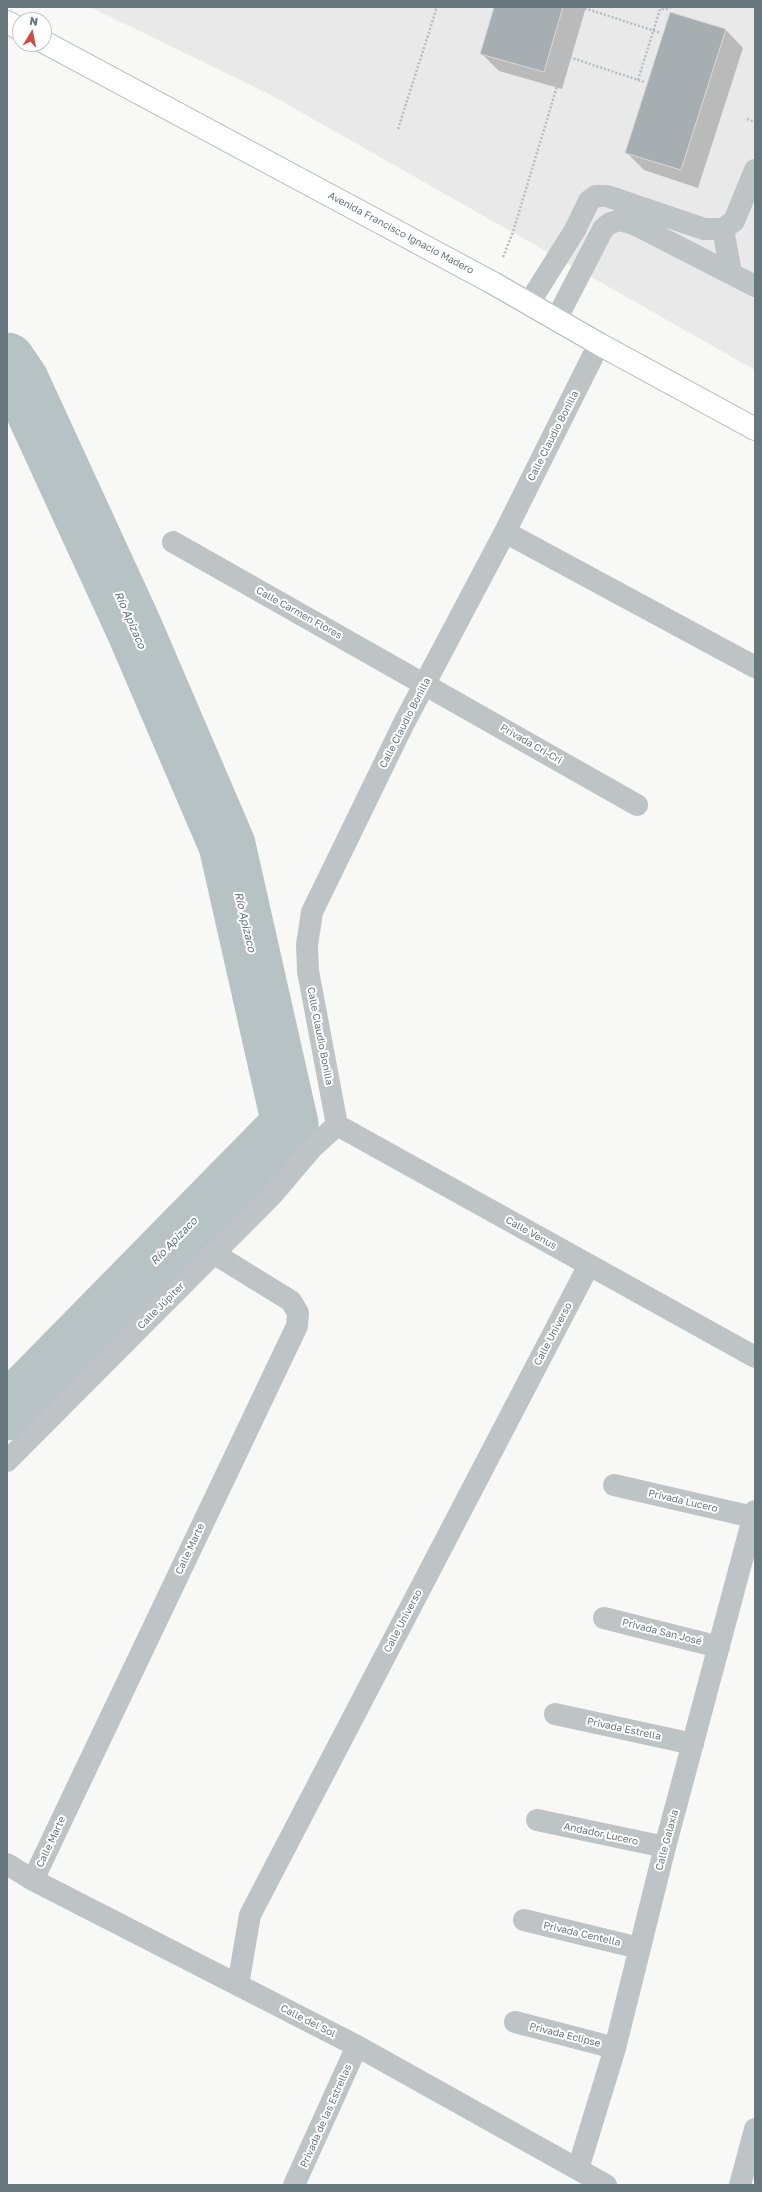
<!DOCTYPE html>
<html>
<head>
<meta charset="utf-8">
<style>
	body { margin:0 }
	#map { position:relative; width:762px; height:2192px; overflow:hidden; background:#f8f8f6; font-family:"Golos Text",sans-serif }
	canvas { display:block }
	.frame { position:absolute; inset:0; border:8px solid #66777d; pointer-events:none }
	.north { position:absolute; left:12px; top:12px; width:40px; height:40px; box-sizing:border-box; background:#fff; border:1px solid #c2c9cb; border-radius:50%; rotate:10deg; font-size:11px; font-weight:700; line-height:16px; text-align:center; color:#66777d }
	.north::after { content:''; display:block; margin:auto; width:14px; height:18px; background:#cd4b41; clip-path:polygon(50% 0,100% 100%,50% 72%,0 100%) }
</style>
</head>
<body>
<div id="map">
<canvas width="762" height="2192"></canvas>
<div class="frame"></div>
<div class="north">N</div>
</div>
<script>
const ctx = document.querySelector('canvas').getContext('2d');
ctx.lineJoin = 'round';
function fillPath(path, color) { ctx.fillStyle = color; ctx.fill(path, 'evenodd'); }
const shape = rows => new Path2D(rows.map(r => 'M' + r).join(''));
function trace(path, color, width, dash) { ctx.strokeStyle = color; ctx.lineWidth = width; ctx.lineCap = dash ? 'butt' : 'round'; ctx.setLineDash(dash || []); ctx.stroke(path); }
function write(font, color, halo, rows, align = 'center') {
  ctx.font = font + ' "Golos Text",sans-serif'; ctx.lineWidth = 4; ctx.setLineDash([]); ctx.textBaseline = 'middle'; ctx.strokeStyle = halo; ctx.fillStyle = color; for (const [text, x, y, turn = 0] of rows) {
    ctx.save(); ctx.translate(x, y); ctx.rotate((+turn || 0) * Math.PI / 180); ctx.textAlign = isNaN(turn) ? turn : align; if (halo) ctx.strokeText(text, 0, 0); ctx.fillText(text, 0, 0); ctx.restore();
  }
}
fillPath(shape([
	[90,7,755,7,755,370,269,94]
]), '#e9e9e9');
fillPath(shape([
	[495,7,586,7,562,89,499,71,481,53],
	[671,13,726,30,743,48,698,188,644,170,626,152]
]), '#0003');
trace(shape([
	[7,361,20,380,134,628,227,845,290,1124,7,1412]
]), '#b6c2c4', 57);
const building = shape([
	[494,7,563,7,544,72,480,54,494,7],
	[670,12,726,29,681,170,625,153,670,12]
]);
fillPath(building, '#a6aeb2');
trace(building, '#dad9d8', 1);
const major = shape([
	[7,22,20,29],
	[44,42,493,283,599,344,755,429]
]);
trace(major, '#b2b7b9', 24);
trace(shape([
	[581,7,661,33],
	[566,56,644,82],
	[638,80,660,9,669,9,670,7],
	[747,119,755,122],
	[398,129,437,7],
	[503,257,513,232,581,7]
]), '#b8bcbe', 2.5, [2, 2]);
trace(shape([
	[723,229,731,273],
	[529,303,575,230,589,201,596,196,607,196,704,229,723,229,734,221,755,170],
	[557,318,603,229,610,223,621,220,636,225,755,286],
	[505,532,755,667],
	[173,542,637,805],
	[337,1125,308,971,307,945,312,912,404,723,505,532,599,344],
	[7,1461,273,1194,312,1148,337,1125,755,1357],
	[614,1485,753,1517],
	[604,1618,719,1647],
	[555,1714,693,1744],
	[537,1820,665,1847],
	[7,1864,33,1880,357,2046,606,2185],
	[33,1880,297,1326,298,1313,291,1301,213,1253],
	[524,1920,639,1948],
	[238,1985,250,1915,589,1265],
	[515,2022,615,2048],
	[578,2169,615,2048,665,1847,755,1511],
	[294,2185,357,2046],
	[740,2185,755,2129]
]), '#bec3c5', 22);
trace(major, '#fff', 22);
write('10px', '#66777d', '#fff', [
	["Avenida Francisco Ignacio Madero",401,233,28],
	["Calle Claudio Bonilla",553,436,-63],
	["Calle Carmen Flores",299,613,29],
	["Calle Claudio Bonilla",405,723,-63],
	["Privada Cri-Cri",531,744,30],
	["Calle Claudio Bonilla",320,1036,79],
	["Calle Venus",531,1233,29],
	["Calle Júpiter",161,1306,-45],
	["Calle Universo",553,1334,-62],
	["Privada Lucero",683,1501,13],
	["Calle Marte",190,1549,-65],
	["Calle Universo",403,1621,-62],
	["Privada San José",662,1632,14],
	["Privada Estrella",624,1729,12],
	["Andador Lucero",601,1834,12],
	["Calle Galaxia",667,1840,-75],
	["Calle Marte",51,1842,-65],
	["Privada Centella",582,1934,13],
	["Calle del Sol",308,2021,27],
	["Privada Eclipse",565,2035,14],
	["Privada de las Estrellas",326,2116,-66]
]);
write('italic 11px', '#617577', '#fff', [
	["Río Apizaco",130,620,66],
	["Río Apizaco",245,922,77],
	["Río Apizaco",174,1241,-46]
]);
</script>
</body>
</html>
